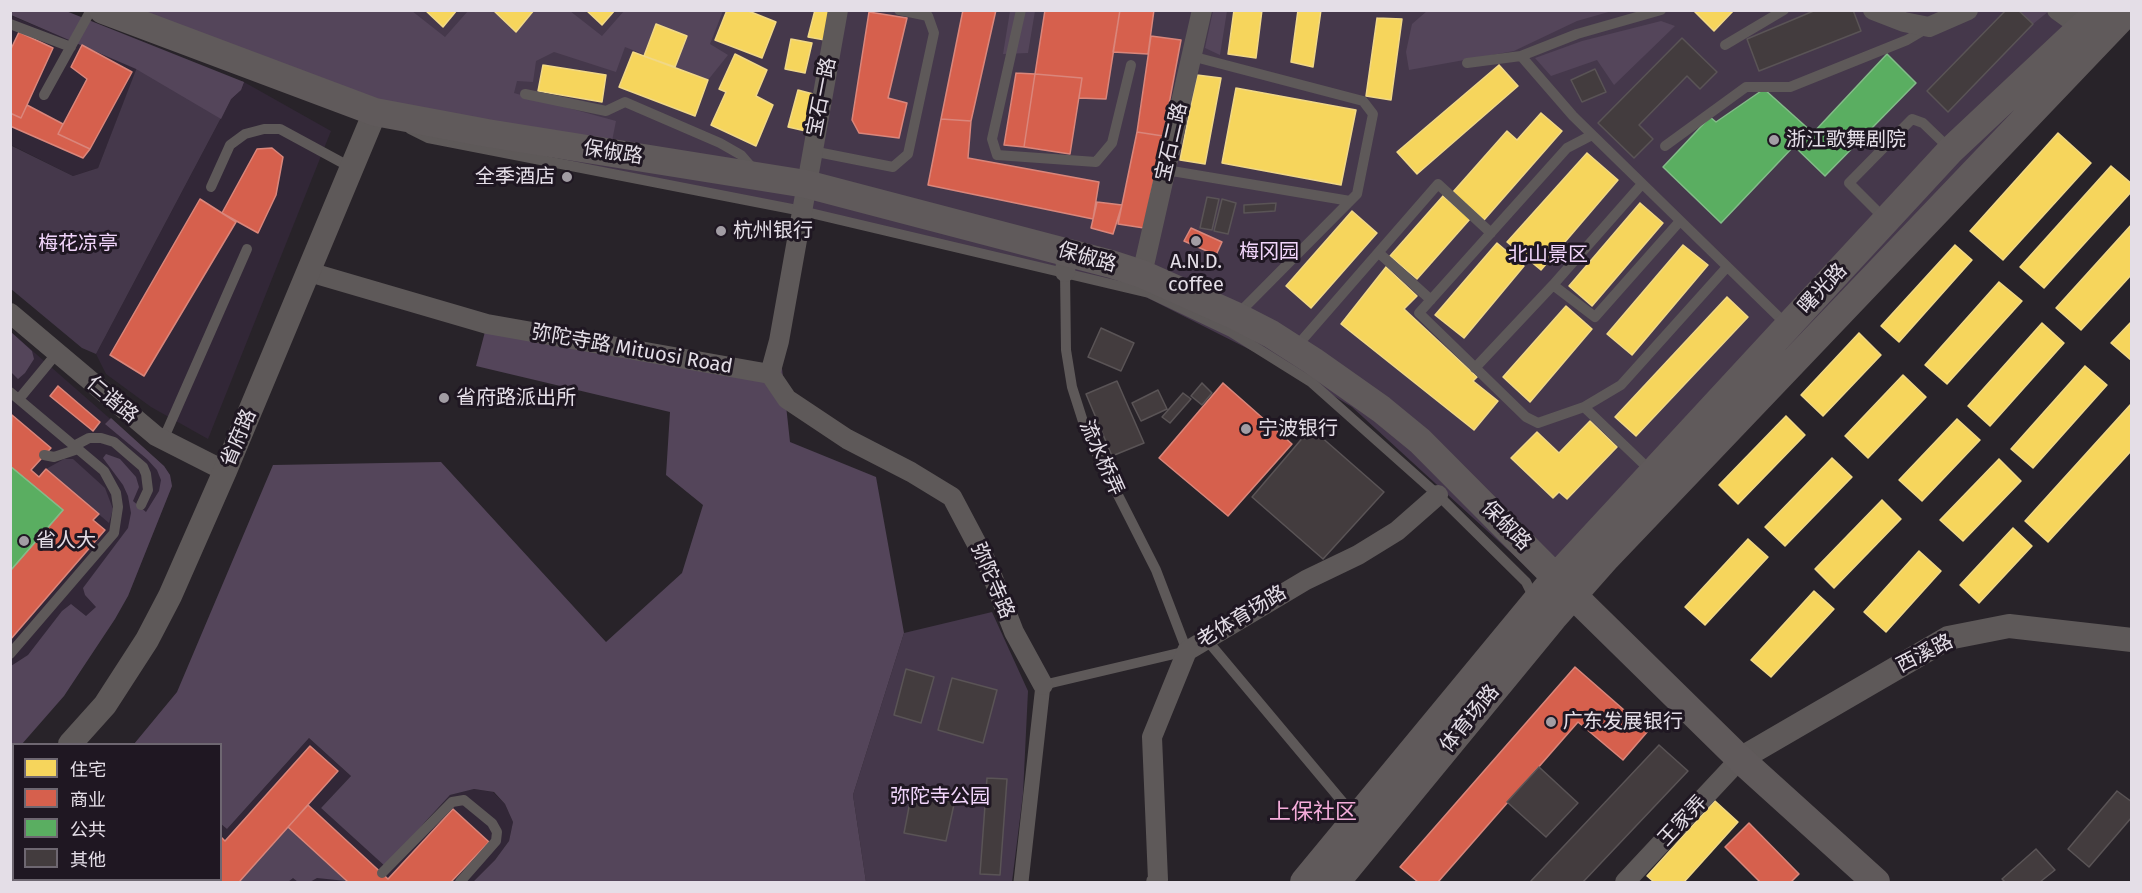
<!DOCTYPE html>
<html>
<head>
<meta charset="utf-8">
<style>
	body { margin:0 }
	#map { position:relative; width:2142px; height:893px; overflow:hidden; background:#282329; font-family:"Fira Sans","Noto Sans SC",sans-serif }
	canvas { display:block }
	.frame { position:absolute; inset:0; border:12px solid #e4dee7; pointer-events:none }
	.legend { position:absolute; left:12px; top:743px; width:210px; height:138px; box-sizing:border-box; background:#1f1722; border:2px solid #6e6771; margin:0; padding:8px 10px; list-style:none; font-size:18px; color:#e4dee7 }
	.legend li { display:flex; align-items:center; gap:12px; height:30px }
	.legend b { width:30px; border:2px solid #6e6771 }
</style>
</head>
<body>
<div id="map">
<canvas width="2142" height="893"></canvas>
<div class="frame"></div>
<ul class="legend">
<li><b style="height:16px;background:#f6d55c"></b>住宅</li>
<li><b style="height:16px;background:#d6604d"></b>商业</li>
<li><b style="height:16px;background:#5aae61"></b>公共</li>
<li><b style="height:16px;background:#433c3e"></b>其他</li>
</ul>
</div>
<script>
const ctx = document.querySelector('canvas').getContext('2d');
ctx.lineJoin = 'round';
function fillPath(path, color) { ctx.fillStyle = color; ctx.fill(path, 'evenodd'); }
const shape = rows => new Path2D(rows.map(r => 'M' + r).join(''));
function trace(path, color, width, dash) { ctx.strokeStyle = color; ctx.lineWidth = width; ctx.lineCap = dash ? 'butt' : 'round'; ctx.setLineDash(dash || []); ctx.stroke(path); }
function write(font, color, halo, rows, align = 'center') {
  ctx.font = font + ' "Fira Sans","Noto Sans SC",sans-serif'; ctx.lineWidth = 6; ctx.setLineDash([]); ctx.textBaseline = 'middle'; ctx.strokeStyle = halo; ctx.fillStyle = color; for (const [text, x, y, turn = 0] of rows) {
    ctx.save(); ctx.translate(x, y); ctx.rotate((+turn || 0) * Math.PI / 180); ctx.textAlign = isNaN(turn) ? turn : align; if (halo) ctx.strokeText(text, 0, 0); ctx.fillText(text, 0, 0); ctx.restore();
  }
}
fillPath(shape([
	[10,15,137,69,98,168,73,176,11,145],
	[244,82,331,131,208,439,151,407,106,374,96,354,231,99,241,90],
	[11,332,164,466,170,475,172,486,128,596,11,730],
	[309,738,351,776,321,808,387,868,425,822,450,795,474,789,493,792,505,804,513,822,509,841,495,860,473,882,111,882,112,880,220,880,221,824,227,829],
	[18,880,87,880,90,882,15,882]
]), '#322737');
fillPath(shape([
	[2131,10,1555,593,1352,407,1298,374,1124,286,401,123,107,23,81,11],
	[141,57,244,82,241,90,231,99,96,354,82,348,11,289,10,145,73,176,98,168],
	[64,459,73,459,105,488,113,509,109,523,46,469],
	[992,612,1028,691,1023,794,1012,882,866,882,853,795,904,633]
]), '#45384b');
fillPath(shape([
	[11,11,66,11,244,82,241,90,231,99,221,119,136,69,11,15],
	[140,11,412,11,445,37,468,11,570,11,602,36,624,11,723,11,710,44,728,55,708,80,625,47,616,72,554,52,536,61,533,82,517,81,514,93,616,121,611,146,370,100],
	[1010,11,1035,11,1028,53,1003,54],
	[1213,11,1227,11,1220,55,1205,48],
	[1427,11,1612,11,1577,21,1514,51,1409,70,1406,52,1412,24],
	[2018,11,2049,11,2033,24],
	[1661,21,1675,26,1614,85,1597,60,1551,76,1535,58,1582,41],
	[487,324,770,374,779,341,790,442,876,477,904,633,853,795,866,882,473,882,495,860,509,841,513,822,505,804,494,792,474,789,450,795,425,822,387,868,321,808,351,776,309,738,227,829,221,824,220,744,134,744,177,692,273,465,441,462,606,642,682,573,703,505,666,475,670,412,476,366],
	[11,332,32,351,34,359,25,373,18,379,11,372],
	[111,418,164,466,170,475,172,486,128,596,115,619,64,696,22,744,14,744,13,753,11,756,11,666,28,655,62,611,71,604,86,616,96,607,85,595,83,588,128,528,131,513,128,496,123,485,103,458,106,454,120,459,136,477,139,487,133,501,146,512,159,491,161,480,157,470,147,459,105,424],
	[288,827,346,881,317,878,310,882,298,882,293,878,288,882,239,882],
	[87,880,194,880,197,882,90,882]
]), '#54455a');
const homes = shape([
	[425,10,457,10,443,27,425,10],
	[493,10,534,10,516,32,493,10],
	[586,10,615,10,602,25,586,10],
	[727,10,746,10,776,22,762,58,715,40,727,10],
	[815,10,831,10,825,40,808,37,815,10],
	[1234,10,1262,10,1256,58,1228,54,1234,10],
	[1298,10,1321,10,1313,67,1291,62,1298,10],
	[1693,10,1734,10,1714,31,1693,10],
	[1377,18,1402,19,1391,100,1366,96,1377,18],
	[656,24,687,36,675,67,644,56,656,24],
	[791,39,812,43,805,73,785,69,791,39],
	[633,52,708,80,695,116,619,87,633,52],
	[735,54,767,70,756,96,773,105,756,146,711,125,726,92,719,89,735,54],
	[543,65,606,75,602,102,538,91,543,65],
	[1499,65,1518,86,1417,174,1397,152,1499,65],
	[1197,75,1221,78,1205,164,1180,160,1197,75],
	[1236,88,1356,110,1341,185,1222,163,1236,88],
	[798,90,817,95,810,132,788,127,798,90],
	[1541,113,1562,131,1484,220,1453,192,1507,131,1517,140,1541,113],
	[2058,133,2091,163,2003,260,1970,231,2058,133],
	[1587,153,1618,180,1541,270,1507,242,1587,153],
	[2111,166,2132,184,2132,191,2044,288,2020,267,2111,166],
	[1443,196,1470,219,1417,279,1390,256,1443,196],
	[1640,203,1663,223,1592,306,1569,286,1640,203],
	[1352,211,1377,233,1311,308,1286,286,1352,211],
	[2132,224,2132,274,2081,330,2056,308,2132,224],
	[1497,243,1524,266,1464,338,1435,315,1497,243],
	[1683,245,1708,265,1632,355,1607,334,1683,245],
	[1955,245,1972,260,1899,342,1881,326,1955,245],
	[1386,267,1417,296,1404,309,1477,377,1473,381,1498,401,1474,430,1341,324,1386,267],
	[1999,282,2022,301,1947,384,1925,365,1999,282],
	[1727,297,1748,317,1636,436,1615,417,1727,297],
	[1566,306,1592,329,1530,402,1503,377,1566,306],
	[2132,321,2132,361,2111,343,2132,321],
	[2042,323,2064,343,1990,426,1968,406,2042,323],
	[1859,333,1881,355,1823,416,1801,395,1859,333],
	[2085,366,2107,385,2033,468,2011,449,2085,366],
	[1903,375,1926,397,1868,458,1845,436,1903,375],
	[2131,404,2132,450,2048,542,2025,521,2131,404],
	[1786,416,1805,435,1738,504,1719,485,1786,416],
	[1957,419,1980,440,1922,501,1899,480,1957,419],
	[1590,421,1617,447,1567,499,1559,492,1553,498,1511,458,1537,432,1559,453,1590,421],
	[1832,458,1852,477,1785,546,1765,527,1832,458],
	[1999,459,2021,481,1963,541,1940,520,1999,459],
	[1882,500,1901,519,1834,588,1815,569,1882,500],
	[2013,528,2032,546,1979,603,1960,585,2013,528],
	[1748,539,1768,557,1705,625,1685,607,1748,539],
	[1919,551,1941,571,1886,632,1864,612,1919,551],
	[1814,591,1834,609,1771,677,1751,660,1814,591],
	[1715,801,1738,822,1684,882,1654,882,1647,876,1715,801]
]);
fillPath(homes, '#f6d55c');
trace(homes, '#f1d886', 1.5);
const shops = shape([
	[963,10,996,10,971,121,941,119,963,10],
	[1045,10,1120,10,1106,99,1079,98,1082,78,1035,74,1045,10],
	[1120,10,1154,10,1148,54,1113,52,1120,10],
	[869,12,907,18,888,98,907,103,899,138,859,133,852,120,869,12],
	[19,32,53,48,21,118,10,113,10,51,19,32],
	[1151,36,1181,40,1163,136,1137,132,1151,36],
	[82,45,132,72,90,149,58,134,87,79,71,67,82,45],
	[1016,73,1035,74,1024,147,1004,145,1016,73],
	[1035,74,1082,78,1070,154,1024,147,1035,74],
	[27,105,63,124,58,134,90,149,83,158,10,126,10,113,21,118,27,105],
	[941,119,971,121,968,158,1099,182,1093,219,928,185,941,119],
	[1137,132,1163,136,1144,228,1118,224,1137,132],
	[272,148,283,157,276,195,258,233,222,213,257,149,272,148],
	[200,199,236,222,144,376,110,355,200,199],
	[1097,202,1122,205,1113,234,1091,228,1097,202],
	[1191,228,1222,242,1216,255,1184,241,1191,228],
	[1223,383,1292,444,1228,516,1159,458,1223,383],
	[58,386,100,422,93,431,50,396,58,386],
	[12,415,51,448,31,470,39,477,46,469,99,514,93,520,105,530,10,640,10,571,63,510,10,466,12,415],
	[1575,667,1648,731,1623,760,1578,722,1438,882,1418,882,1400,867,1575,667],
	[310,746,338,771,239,882,210,882,206,880,220,880,220,836,225,841,310,746],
	[308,805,388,879,453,809,489,842,451,882,348,882,288,827,308,805],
	[1749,823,1799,874,1791,882,1760,882,1725,847,1749,823]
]);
fillPath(shops, '#d6604d');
trace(shops, '#da867b', 1.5);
const public = shape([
	[1887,54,1916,83,1825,176,1794,146,1721,223,1663,167,1710,117,1716,122,1764,89,1813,133,1887,54],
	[10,466,63,510,10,571,10,466]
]);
fillPath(public, '#5aae61');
trace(public, '#83bc89', 1.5);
const building = shape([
	[1816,10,1853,10,1861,31,1759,71,1747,39,1816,10],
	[2006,10,2018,10,2033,24,1948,112,1927,91,2006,10],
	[1682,38,1717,72,1700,89,1687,76,1639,125,1653,139,1634,158,1598,123,1682,38],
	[1595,69,1606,92,1582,102,1571,80,1595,69],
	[1207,197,1219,199,1212,230,1200,228,1207,197],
	[1222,199,1236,203,1228,234,1214,231,1222,199],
	[1276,203,1275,211,1244,213,1244,205,1276,203],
	[1101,328,1134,343,1121,371,1088,357,1101,328],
	[1117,381,1144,443,1112,456,1086,394,1117,381],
	[1202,383,1212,393,1202,405,1191,396,1202,383],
	[1158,390,1167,409,1141,421,1132,403,1158,390],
	[1183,393,1191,399,1170,423,1162,417,1183,393],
	[1311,428,1384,492,1323,559,1252,497,1311,428],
	[906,669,934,677,921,723,894,715,906,669],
	[952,678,997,690,983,743,938,730,952,678],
	[1659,745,1688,771,1583,882,1530,882,1659,745],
	[1539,767,1578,803,1546,837,1507,802,1539,767],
	[987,778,1007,779,1000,875,980,874,987,778],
	[913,786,956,795,946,841,904,833,913,786],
	[2117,791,2132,802,2132,817,2089,867,2068,849,2117,791],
	[2036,849,2055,870,2040,882,2005,882,2002,879,2036,849]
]);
fillPath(building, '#433c3e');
trace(building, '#5a5456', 1.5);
trace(shape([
	[1021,10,992,139,997,155,1096,162,1112,143,1131,65],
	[10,24,71,47],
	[1725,45,1784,10],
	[1191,56,1363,101,1373,114,1357,194,1237,315],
	[1521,56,1577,34,1661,10],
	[1467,63,1521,56,1573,116,1788,326],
	[525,94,606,111,625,102,720,143,741,155,754,170],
	[44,95,91,10],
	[410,129,428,138,802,211,1149,293,1231,332,1311,382,1438,495,1526,582,1535,600],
	[1592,135,1567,148,1419,313,1526,417,1538,423,1584,407,1621,385,1727,267],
	[1665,146,1746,87,1790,87,1907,40,1929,27],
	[812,151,893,167,908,154,934,33,928,16,899,10],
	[1166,170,1350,201],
	[211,187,230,145,245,134,264,129,280,129,352,168],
	[1885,219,1849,183,1912,119,1923,123,1951,150],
	[1379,253,1431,300],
	[1553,285,1595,317,1680,221],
	[1296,347,1438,184,1491,233],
	[1475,368,1553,285,1642,184],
	[10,392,104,471,116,493,118,507,114,533,10,654],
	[19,399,57,353],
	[1584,407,1652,472],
	[163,440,247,249],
	[74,446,89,438,101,438,114,442,143,467,146,474,148,490,141,505],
	[44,455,54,457,78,449],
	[1206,639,1356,818],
	[1043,685,1187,651,1156,570,1087,434,1072,387,1066,350,1065,272],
	[10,841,14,844],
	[382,873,452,802,464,800,492,823,497,832,496,841,460,882],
	[50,880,53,882]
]), '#5e5959', 10);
trace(shape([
	[1021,882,1043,685]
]), '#5e5959', 15);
trace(shape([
	[1873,10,1904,22,1929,27,1968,10],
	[2057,10,2082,28],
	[309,272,487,324,770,374,779,341,838,10],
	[1065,272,1067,253],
	[1142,274,1202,10],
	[10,313,156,436,225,471],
	[770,374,787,399,847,439,911,472,952,497,988,565,1014,632,1043,685],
	[1156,882,1158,880,1152,737,1187,651,1306,580,1358,555,1397,531,1438,495],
	[1625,882,1740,759]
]), '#5e5959', 20);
trace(shape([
	[70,744,105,705,147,640,170,596,225,471,375,112],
	[1740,759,1948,638,2009,626,2132,640],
	[10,812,14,809]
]), '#5e5959', 24);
trace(shape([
	[103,10,375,112,487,133,806,184,1111,264,1142,274,1236,316,1271,334,1313,361,1381,409,1420,441,1585,607,1740,759,1876,882],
	[1304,882,1556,577,1951,150,2100,10],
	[1336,882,1553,618,1607,557,2129,10]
]), '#605a5b', 28);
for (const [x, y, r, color] of [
	[1774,140,6,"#a29da4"],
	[567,177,6,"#a29da4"],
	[721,231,6,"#a29da4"],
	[1196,241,6,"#a29da4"],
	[444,398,6,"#a29da4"],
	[1246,429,6,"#a29da4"],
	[24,541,6,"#a29da4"],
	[1551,722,6,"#a29da4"]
]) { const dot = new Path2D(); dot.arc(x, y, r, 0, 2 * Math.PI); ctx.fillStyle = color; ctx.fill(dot); trace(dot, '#1f1722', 2); }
write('20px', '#e4dee7', '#1f1722', [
	["宝石一路",822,97,-79],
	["宝石二路",1172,142,-77],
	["保俶路",613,153,9],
	["保俶路",1087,258,16],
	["曙光路",1823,289,-47],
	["弥陀寺路 Mituosi Road",632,350,10],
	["仁谐路",112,400,40],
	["省府路",239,438,-67],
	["流水桥弄",1101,458,66],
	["保俶路",1506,526,45],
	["弥陀寺路",992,581,67],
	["老体育场路",1242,617,-31],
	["西溪路",1925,654,-27],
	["体育场路",1470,719,-51],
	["王家弄",1683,821,-47]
]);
write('20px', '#e4dee7', '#1f1722', [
	["浙江歌舞剧院",1786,140],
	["全季酒店",555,177,"right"],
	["杭州银行",733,231],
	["A.N.D.",1196,262,"center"],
	["coffee",1196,285,"center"],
	["省府路派出所",456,398],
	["宁波银行",1258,429],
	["省人大",36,541],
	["广东发展银行",1563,722]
], 'left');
write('20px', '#f1d5fb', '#1f1722', [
	["梅花凉亭",78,244],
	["梅冈园",1269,252],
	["北山景区",1548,255],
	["弥陀寺公园",940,797]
]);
write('22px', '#f5adda', '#1f1722', [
	["上保社区",1313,813]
]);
</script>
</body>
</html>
